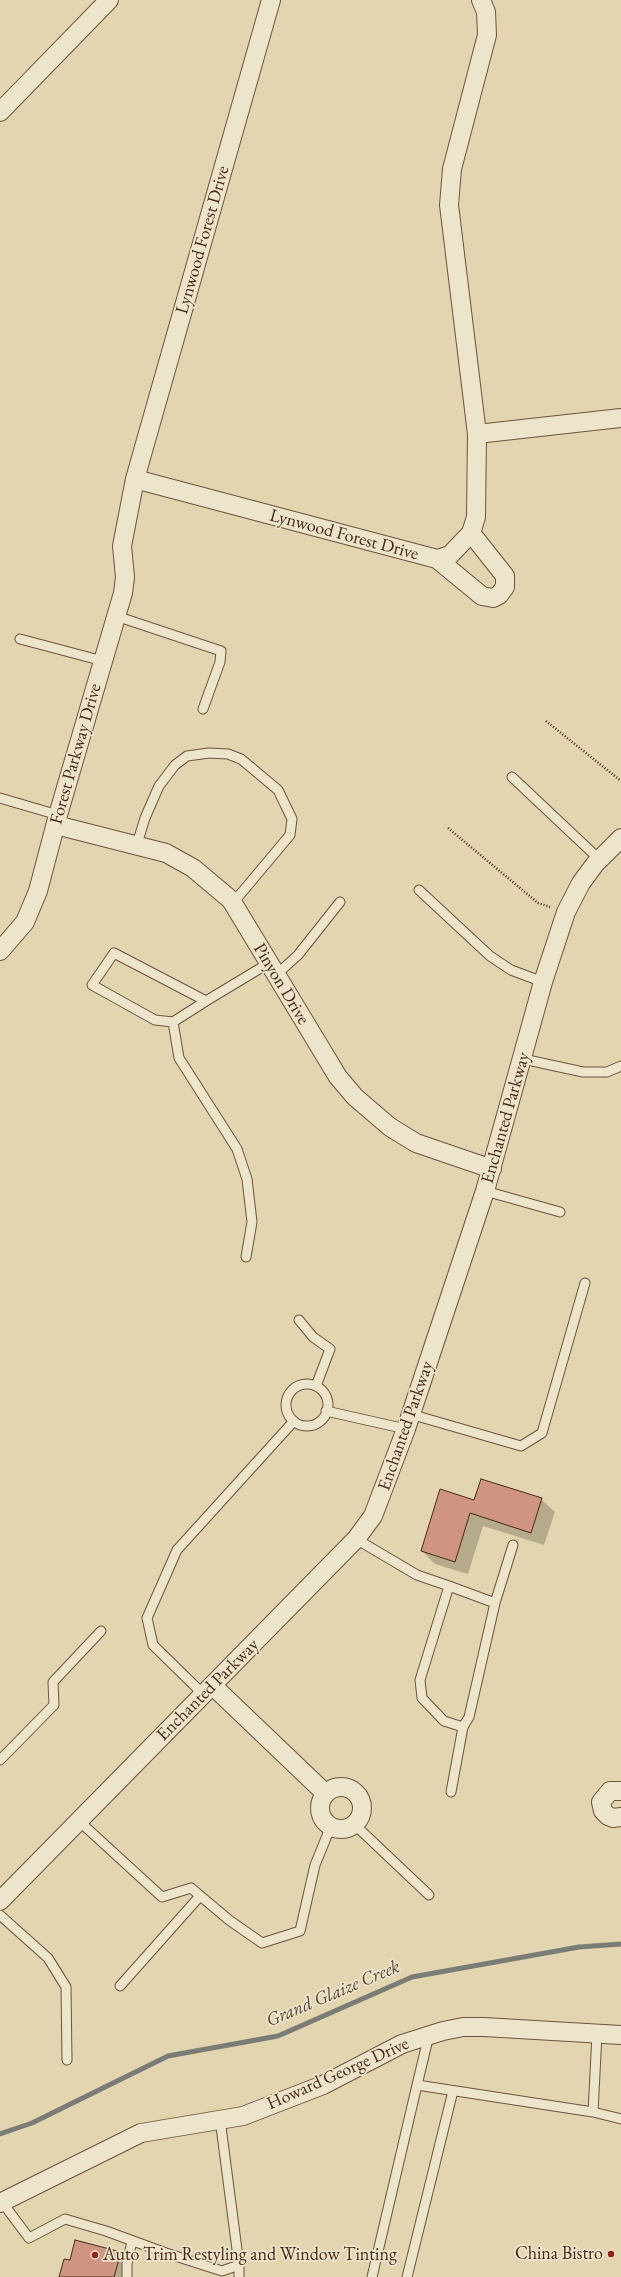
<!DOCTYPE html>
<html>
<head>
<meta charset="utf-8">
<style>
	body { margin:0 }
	canvas { display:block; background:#e3d5b0 }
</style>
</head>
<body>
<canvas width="621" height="2277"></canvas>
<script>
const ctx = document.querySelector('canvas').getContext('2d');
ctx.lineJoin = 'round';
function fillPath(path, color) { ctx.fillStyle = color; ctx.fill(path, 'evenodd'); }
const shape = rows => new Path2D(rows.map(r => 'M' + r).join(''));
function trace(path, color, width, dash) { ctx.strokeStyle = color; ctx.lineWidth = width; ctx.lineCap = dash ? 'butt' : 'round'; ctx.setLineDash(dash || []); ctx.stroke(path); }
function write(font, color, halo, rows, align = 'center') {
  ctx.font = font + ' "EB Garamond",serif'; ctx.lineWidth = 3.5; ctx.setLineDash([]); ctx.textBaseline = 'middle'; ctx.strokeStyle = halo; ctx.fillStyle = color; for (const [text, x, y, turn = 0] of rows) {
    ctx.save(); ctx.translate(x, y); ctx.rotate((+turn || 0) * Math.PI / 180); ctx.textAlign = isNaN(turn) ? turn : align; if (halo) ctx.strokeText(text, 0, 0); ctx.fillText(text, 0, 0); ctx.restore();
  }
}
fillPath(shape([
	[541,1499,555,1512,544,1545,483,1526,468,1574,435,1564,422,1551,475,1501],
	[120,2253,130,2262,126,2277,60,2277,70,2261]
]), '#0003');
trace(shape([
	[0,2134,32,2123,168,2056,278,2036,412,1977,579,1947,621,1944]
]), '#797d76', 5);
const building = shape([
	[481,1479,542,1498,531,1533,470,1513,455,1562,421,1551,440,1489,474,1500,481,1479],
	[75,2240,121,2252,114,2277,59,2277,64,2259,70,2260,75,2240]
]);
fillPath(building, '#d09582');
trace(building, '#482818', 1);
const service = shape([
	[116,616,221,651,220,662,203,709],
	[20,639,103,661],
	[512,777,599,859],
	[0,798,58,815],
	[137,844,145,818,159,786,175,765,187,756,209,753,228,754,241,759,278,790,292,819,290,835,233,903],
	[419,890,490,956,511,970,543,982],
	[276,975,298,955,340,902],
	[206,1001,114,953,92,985,155,1020,173,1022,206,1001,269,963],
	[173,1022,179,1058,237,1149,247,1179,252,1222,246,1257],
	[523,1059,583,1072,607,1072,621,1066],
	[485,1191,560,1212],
	[299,1320,313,1337,330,1349,316,1386],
	'286 1405a21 21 0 1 1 42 0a21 21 0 1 1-42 0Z',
	[326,1411,406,1429],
	[410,1414,521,1446,542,1433,585,1283],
	[356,1539,417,1575,449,1586,495,1603,469,1717,463,1727,444,1721,422,1698,420,1680,449,1586],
	[495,1603,513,1545],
	[204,1695,153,1645,147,1618,177,1550,294,1421],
	[0,1760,54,1705,53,1682,101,1631],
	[451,1792,463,1727],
	[79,1821,162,1897,191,1888,229,1920,262,1943,300,1931,315,1865,331,1826],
	[354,1824,429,1895],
	[0,1915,48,1958,66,1987,67,2060],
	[120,1986,200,1896],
	[417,2085,429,2035],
	[593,2112,621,2119],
	[2,2202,29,2238,65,2219,106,2231,166,2253,222,2271,239,2265,220,2119],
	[127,2277,127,2264,132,2241],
	[239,2277,239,2265],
	[372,2277,417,2085,593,2112,597,2034],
	[407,2277,453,2091]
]);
const minor = shape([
	[0,112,109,0],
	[477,434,621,418],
	[135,479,437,559,450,555,471,533,476,517,477,434,449,205,452,169,487,35,486,12,481,0],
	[437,559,482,596,493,598,499,595,505,587,505,576,471,533],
	[56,825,166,853,193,868,231,900,338,1077,355,1097,390,1127,416,1143,492,1169],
	[0,951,25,922,38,891,58,815,123,593,125,577,122,546,135,479,271,0],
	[213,1686,325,1793],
	'320 1808a21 21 0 1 1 42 0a21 21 0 1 1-42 0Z',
	[621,1791,610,1791,601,1802,603,1811,608,1816,613,1818,621,1817],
	[0,1901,356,1539,373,1516,406,1429,485,1191,543,982,566,912,581,883,595,864,621,838],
	[0,2203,141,2133,243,2116,323,2085,402,2044,443,2031,463,2027,484,2027,621,2035]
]);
trace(service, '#6f533e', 11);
trace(minor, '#6f533e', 20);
trace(shape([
	[546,721,621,781],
	[448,828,538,903,550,907]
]), '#482818', 2.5, [1, 2]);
trace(service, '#ede4cc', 9);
trace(minor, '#ede4cc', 18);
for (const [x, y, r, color] of [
	[611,2254,4,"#8f2418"],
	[95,2255,4,"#8f2418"]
]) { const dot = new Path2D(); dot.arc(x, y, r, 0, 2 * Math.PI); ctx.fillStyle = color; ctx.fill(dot); trace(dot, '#ede4cc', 1.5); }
write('18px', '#482818', '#ede4cc', [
	["Lynwood Forest Drive",203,240,-74],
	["Lynwood Forest Drive",344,535,15],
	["Forest Parkway Drive",76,754,-74],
	["Pinyon Drive",281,984,59],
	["Enchanted Parkway",506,1118,-74],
	["Enchanted Parkway",406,1426,-71],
	["Enchanted Parkway",208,1690,-45],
	["Howard George Drive",338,2074,-24]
]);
write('18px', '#482818', '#ede4cc', [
	["China Bistro",603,2254],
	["Auto Trim Restyling and Window Tinting",103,2255,"left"]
], 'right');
write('italic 19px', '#584437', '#ede4cc', [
	["Grand Glaize Creek",333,1994,-23]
]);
</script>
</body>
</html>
